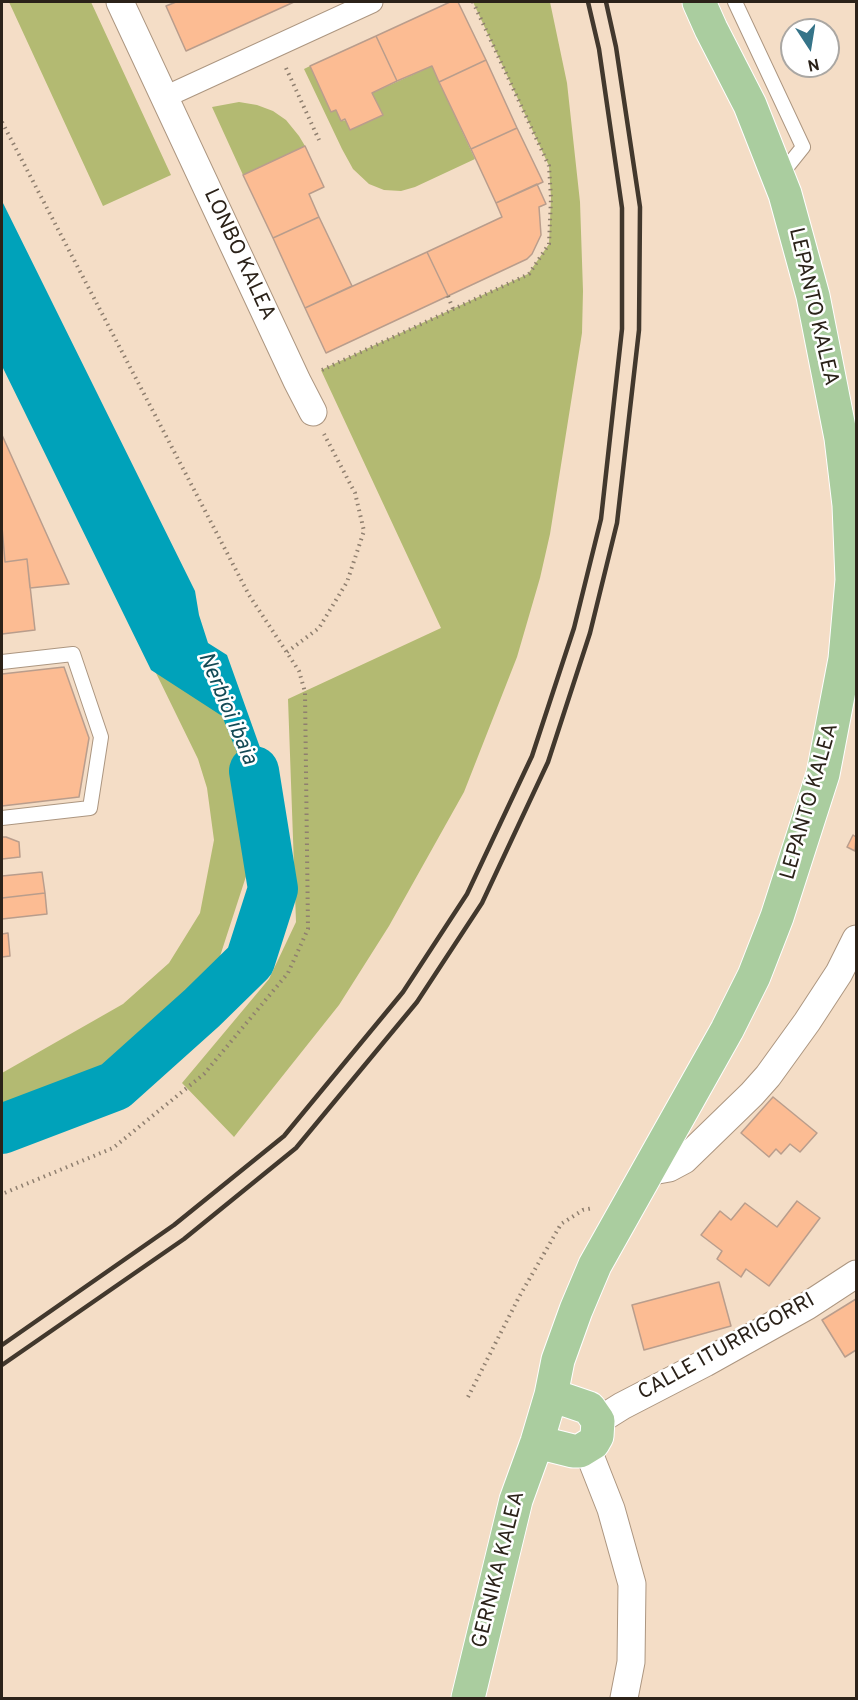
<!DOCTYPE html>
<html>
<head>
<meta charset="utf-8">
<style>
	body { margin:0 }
	#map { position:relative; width:858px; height:1700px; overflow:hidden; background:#f4ddc6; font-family:Overpass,sans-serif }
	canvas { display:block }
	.frame { position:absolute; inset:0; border:3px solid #2b2219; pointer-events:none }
	.north { position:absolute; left:780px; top:18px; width:60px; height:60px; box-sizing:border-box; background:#fff; border:2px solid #aaa7a3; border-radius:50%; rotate:168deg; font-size:16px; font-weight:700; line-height:24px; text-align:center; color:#2b2219 }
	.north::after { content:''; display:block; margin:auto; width:21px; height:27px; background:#357489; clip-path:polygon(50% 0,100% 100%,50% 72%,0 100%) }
</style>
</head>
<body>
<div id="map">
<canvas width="858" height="1700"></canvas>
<div class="frame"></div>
<div class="north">N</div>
</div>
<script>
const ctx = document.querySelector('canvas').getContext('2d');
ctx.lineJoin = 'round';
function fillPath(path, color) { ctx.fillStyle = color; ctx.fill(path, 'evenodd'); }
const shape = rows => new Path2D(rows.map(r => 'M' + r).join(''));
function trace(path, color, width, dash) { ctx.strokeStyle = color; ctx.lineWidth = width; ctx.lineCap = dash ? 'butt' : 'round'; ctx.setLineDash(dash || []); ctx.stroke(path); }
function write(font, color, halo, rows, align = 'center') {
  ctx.font = font + ' Overpass,sans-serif'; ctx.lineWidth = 5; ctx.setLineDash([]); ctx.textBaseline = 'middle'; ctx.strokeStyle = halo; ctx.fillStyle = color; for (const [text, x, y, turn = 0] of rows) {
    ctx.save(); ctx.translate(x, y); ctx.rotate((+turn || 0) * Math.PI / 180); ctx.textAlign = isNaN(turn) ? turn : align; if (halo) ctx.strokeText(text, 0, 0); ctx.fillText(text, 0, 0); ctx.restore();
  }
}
fillPath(shape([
	[9,2,91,2,171,175,103,206],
	[473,2,550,2,567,83,580,202,583,291,582,333,550,534,540,578,517,657,464,792,389,926,339,1005,234,1137,182,1083,269,979,296,922,288,699,441,628,321,370,528,274,549,244,551,198,549,166],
	[310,66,331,111,336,110,341,121,382,115,372,93,432,66,475,159,415,187,401,191,384,190,369,184,353,169,342,149,304,69],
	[239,102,257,105,273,111,286,120,299,136,305,146,243,175,212,107],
	[2,264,232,703,251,861,210,987,92,1083,2,1120,2,1073,123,1004,169,963,200,913,214,840,207,788,198,759,92,542]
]), '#b3ba72');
fillPath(shape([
	[2,201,195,591,199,615,208,643,227,655,263,756,277,842,250,833,240,760,222,716,151,670,2,366]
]), '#00a2ba');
trace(shape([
	[2,1129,115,1086,202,1008,250,961,273,889,254,771]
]), '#00a2ba', 50);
const building = shape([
	[176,2,294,2,186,51,166,6,176,2],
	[450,2,458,2,486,60,439,82,432,66,397,81,376,36,450,2],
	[376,36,397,81,372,93,383,115,350,130,345,119,341,121,336,110,331,112,310,66,376,36],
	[486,60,517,128,471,149,439,82,486,60],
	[517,128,543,182,496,203,471,149,517,128],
	[305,146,324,187,309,194,319,217,273,238,243,175,305,146],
	[537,184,546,204,539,207,541,235,532,254,527,259,448,296,427,252,502,217,496,203,537,184],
	[319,217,352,286,305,308,273,238,319,217],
	[427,252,448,296,326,353,305,308,427,252],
	[2,435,69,584,30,588,27,559,5,562,2,527,2,435],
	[2,527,5,562,27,559,35,630,2,634,2,527],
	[64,667,89,738,79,797,2,806,2,674,64,667],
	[853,835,856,837,855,851,847,847,853,835],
	[2,837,6,837,19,842,20,857,2,859,2,837],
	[42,872,45,893,2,898,2,876,42,872],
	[45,893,47,914,2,919,2,898,45,893],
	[8,933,10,956,2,957,2,934,8,933],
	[773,1097,817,1133,800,1152,790,1144,781,1154,776,1149,769,1157,741,1133,773,1097],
	[797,1201,820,1218,769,1286,746,1269,741,1277,717,1259,722,1251,701,1235,720,1211,731,1220,745,1203,777,1227,797,1201],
	[719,1282,731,1326,644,1350,632,1305,719,1282],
	[856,1299,856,1350,845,1357,822,1320,856,1299]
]);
fillPath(building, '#fcbc93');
trace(building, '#b99d8c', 1.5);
const service = shape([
	[735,2,803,147,779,177],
	[2,662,73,654,101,737,90,808,2,818]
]);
const pedestrian = shape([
	[165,97,372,2]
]);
const minor = shape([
	[120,2,297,381,313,412],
	[647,1172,669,1168,684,1160,752,1094,768,1076,807,1022,839,973,856,939],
	[598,1421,622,1406,705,1363,807,1306,856,1274],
	[587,1448,611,1509,632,1584,631,1662,624,1698]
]);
const primary = shape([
	[537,1442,573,1451,580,1451,593,1443,597,1436,598,1421,589,1408,551,1395],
	[468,1698,516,1500,537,1442,551,1395,558,1360,576,1310,595,1265,727,1030,754,976,777,917,823,774,845,659,852,580,849,505,841,438,813,296,785,194,750,105,711,29,699,2]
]);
trace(service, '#ac9680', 16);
trace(pedestrian, '#ac9680', 23);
trace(minor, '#ac9680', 29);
trace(primary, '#fff', 35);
trace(shape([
	[286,68,319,140],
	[2,122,249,595,299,671,305,692,308,929,288,973,204,1074,113,1148,2,1194],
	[448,296,453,309],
	[322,370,529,274,549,244,551,198,549,166,473,2],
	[287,652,319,628,347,582,364,531,355,493,324,434],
	[468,1397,519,1297,561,1224,583,1210,593,1208]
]), '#8f7f6f', 4, [1.5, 4.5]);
trace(service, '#fff', 14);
trace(pedestrian, '#fff', 21);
trace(minor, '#fff', 27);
trace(primary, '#aacd9f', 33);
trace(shape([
	[2,1345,174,1225,284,1136,403,992,467,894,532,756,574,628,601,519,622,329,622,208,599,49,588,2],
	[2,1365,184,1239,296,1148,417,1002,482,903,548,762,590,633,617,523,639,330,640,207,616,47,606,2]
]), '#42382d', 4.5);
write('21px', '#2b2219', '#fff', [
	["LONBO KALEA",238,255,65],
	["LEPANTO KALEA",812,307,77],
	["LEPANTO KALEA",811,802,-74],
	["CALLE ITURRIGORRI",727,1348,-29],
	["GERNIKA KALEA",500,1570,-76]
]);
write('italic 22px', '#144a55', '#fff', [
	["Nerbioi ibaia",226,709,67]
]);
</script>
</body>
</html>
